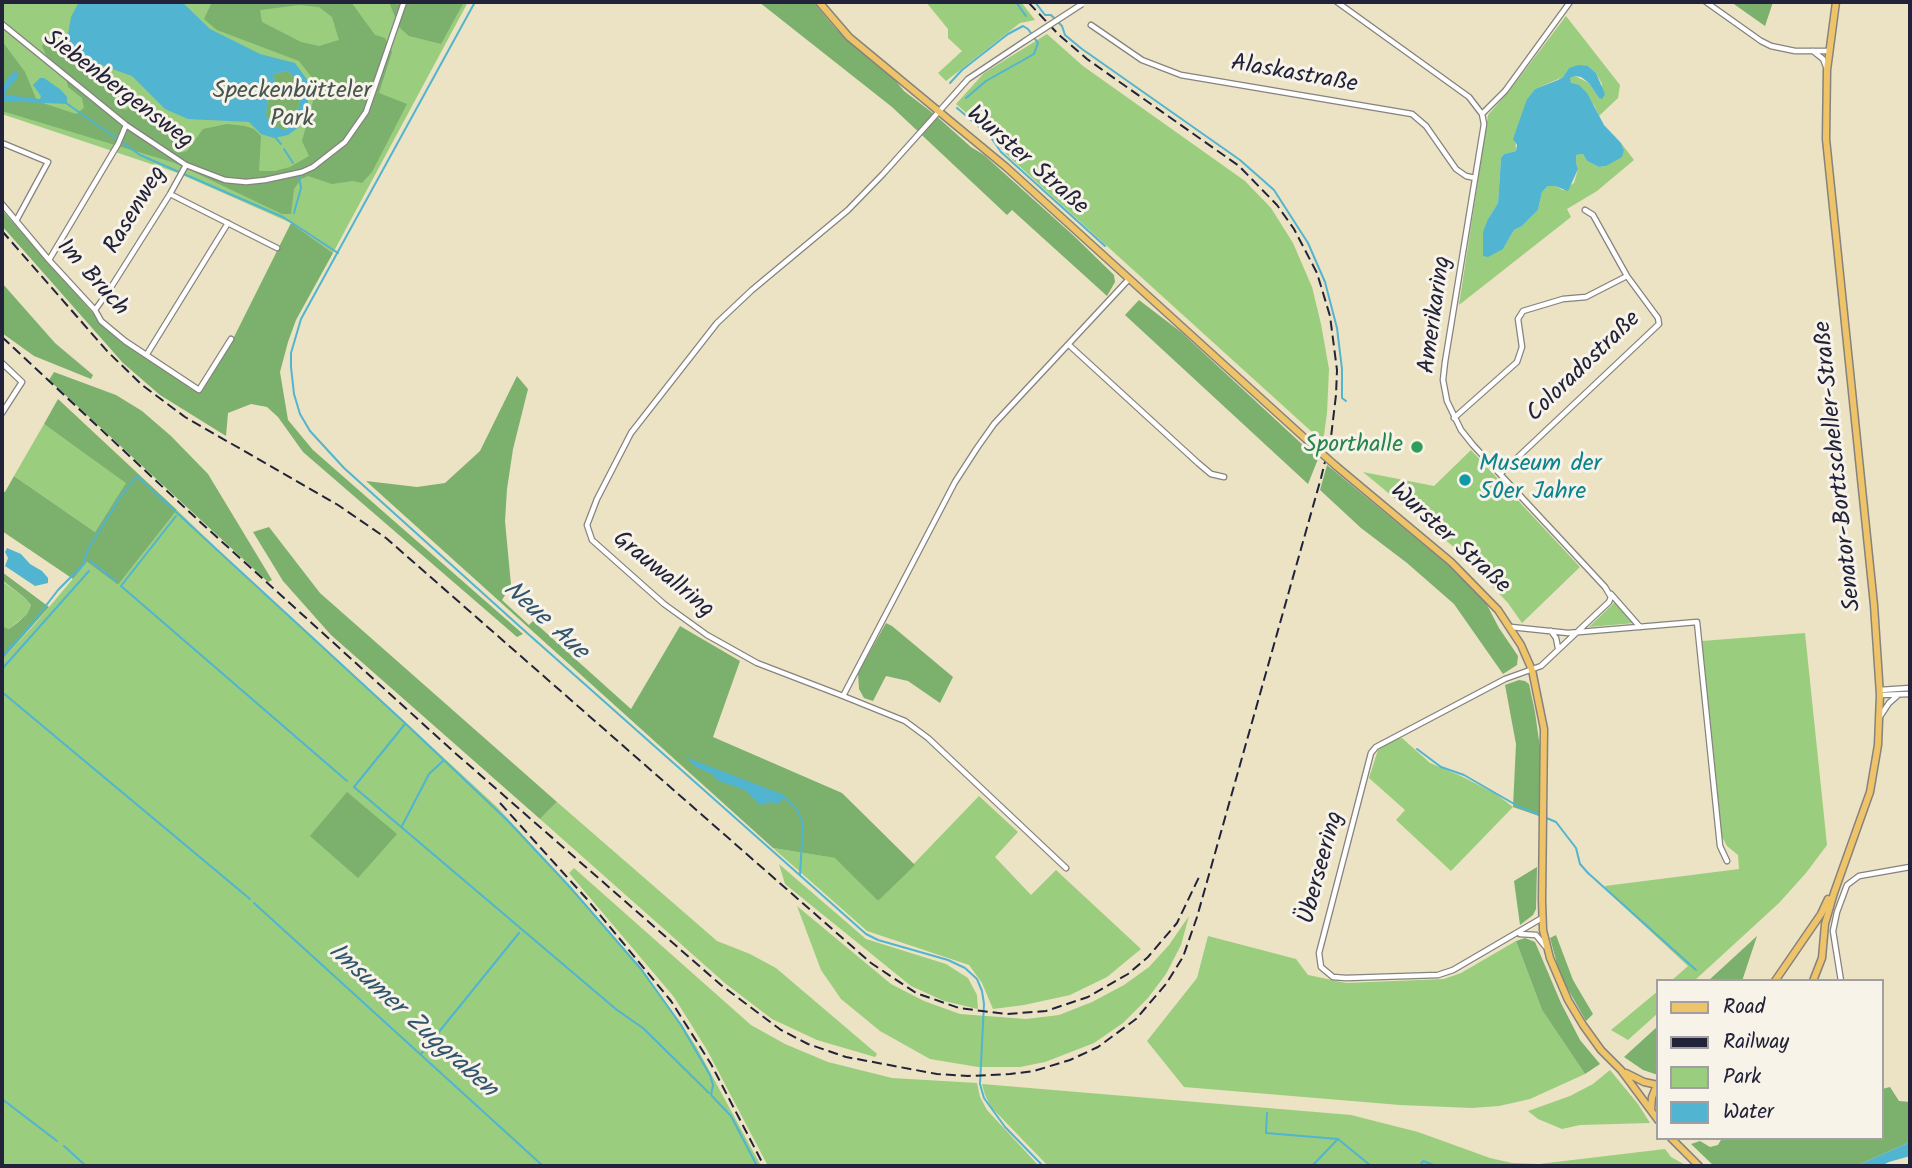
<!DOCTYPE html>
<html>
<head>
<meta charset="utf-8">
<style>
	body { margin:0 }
	#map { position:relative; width:1912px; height:1168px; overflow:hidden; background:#ebe3c3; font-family:Kalam,sans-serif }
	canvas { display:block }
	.frame { position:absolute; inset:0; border:4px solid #22223b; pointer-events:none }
	.legend { position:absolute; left:1656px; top:979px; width:228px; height:161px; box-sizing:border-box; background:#f7f3e8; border:2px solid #a29fa3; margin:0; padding:9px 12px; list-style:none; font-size:21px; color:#22223b }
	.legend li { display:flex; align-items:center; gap:14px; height:35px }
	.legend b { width:35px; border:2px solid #a29fa3 }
</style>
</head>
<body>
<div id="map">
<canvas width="1912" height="1168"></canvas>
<div class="frame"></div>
<ul class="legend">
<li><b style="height:9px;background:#efc469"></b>Road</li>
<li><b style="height:9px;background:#22223b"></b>Railway</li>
<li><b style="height:19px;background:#9acd7e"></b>Park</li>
<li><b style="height:19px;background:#51b4d0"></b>Water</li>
</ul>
</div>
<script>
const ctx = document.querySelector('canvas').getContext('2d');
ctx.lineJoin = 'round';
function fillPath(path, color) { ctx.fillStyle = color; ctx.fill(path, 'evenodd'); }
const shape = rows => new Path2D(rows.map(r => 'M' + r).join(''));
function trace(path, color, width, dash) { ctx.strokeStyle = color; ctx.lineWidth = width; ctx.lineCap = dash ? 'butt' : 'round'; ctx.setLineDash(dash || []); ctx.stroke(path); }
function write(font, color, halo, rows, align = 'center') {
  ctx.font = font + ' Kalam,sans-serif'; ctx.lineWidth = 6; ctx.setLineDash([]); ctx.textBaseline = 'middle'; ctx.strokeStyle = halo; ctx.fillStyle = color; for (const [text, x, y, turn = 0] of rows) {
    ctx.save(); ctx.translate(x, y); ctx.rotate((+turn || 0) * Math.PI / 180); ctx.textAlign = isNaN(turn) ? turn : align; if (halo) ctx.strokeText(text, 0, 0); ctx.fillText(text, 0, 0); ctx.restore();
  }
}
fillPath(shape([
	[2,2,468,2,333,253,291,223,178,173,2,114],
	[926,2,1021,2,1035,20,1020,23,946,81,938,73,962,51,948,38,948,29],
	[1566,16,1620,85,1618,98,1599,116,1594,105,1571,83,1569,78,1575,76,1589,83,1599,98,1602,84,1596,73,1588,66,1569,68,1563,77,1535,89,1527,99,1521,123,1515,133,1516,151,1504,154,1501,158,1498,203,1488,219,1503,249,1514,230,1522,226,1538,210,1542,192,1548,186,1555,186,1563,190,1574,183,1578,169,1576,163,1576,155,1583,154,1587,161,1599,167,1606,166,1624,150,1621,143,1634,160,1597,191,1567,209,1571,217,1459,305,1488,115,1509,91],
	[1047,34,1083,66,1245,181,1271,208,1293,243,1312,287,1321,324,1329,369,1327,413,1323,442,1054,198,1003,151,991,134,956,104,984,73],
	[44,424,127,482,95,532,14,476],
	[1471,450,1580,567,1522,623,1508,603,1461,553,1363,472,1434,486],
	[177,510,244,575,300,625,497,807,570,886,642,969,682,1025,697,1048,761,1166,2,1166,2,660,34,625,87,562,118,585],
	[2,581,25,598,31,605,27,614,9,629,2,626],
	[1617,600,1635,623,1589,627],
	[1805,633,1827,845,1806,873,1779,903,1694,981,1671,981,1688,966,1607,891,1605,886,1739,869,1738,855,1727,846,1722,837,1702,641],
	[1402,738,1430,763,1463,777,1496,794,1513,807,1451,871,1396,820,1405,810,1369,778,1378,750,1394,739],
	[979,796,1018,832,995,857,1031,895,1056,870,1141,949,1107,977,1070,995,1024,1005,993,1009,982,983,969,965,867,931,773,848,836,858,878,901],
	[557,802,717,941,750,954,776,968,877,1054,875,1057,817,1040,772,1019,726,984,540,819],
	[779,864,866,939,946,964,968,978,977,995,978,1009,944,1001,911,986,785,884],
	[574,868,751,1025,785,1044,828,1062,892,1078,977,1083,980,1097,987,1110,1039,1166,768,1166,707,1050,674,997,569,873],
	[797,906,891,984,924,1001,960,1014,1026,1019,1059,1015,1092,1002,1124,985,1149,967,1169,945,1189,916,1181,945,1166,974,1148,998,1123,1023,1094,1043,1045,1062,1020,1067,978,1067,930,1059,880,1031,841,999,821,970],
	[1208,936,1296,959,1308,975,1346,983,1444,979,1461,973,1516,941,1542,1010,1585,1074,1530,1099,1499,1106,1472,1108,1400,1105,1184,1087,1147,1041,1197,978],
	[1658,991,1658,1013,1628,1040,1611,1030],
	[1610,1070,1638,1104,1650,1123,1580,1125,1562,1129,1538,1119,1528,1111,1570,1096,1593,1084],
	[982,1084,1351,1115,1418,1132,1490,1158,1512,1163,1539,1164,1665,1149,1671,1157,1687,1166,1151,1166,1122,1164,1116,1166,1048,1166,991,1107,985,1095]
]), '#9acd7e');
fillPath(shape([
	[212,2,351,2,375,35,385,38,392,52,379,93,407,104,372,172,362,183,353,181,332,184,308,176,301,179,294,189,291,214,282,214,175,163,2,111,2,41,25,72,37,101,76,114,84,108,82,98,68,87,65,74,46,55,42,46,46,39,58,40,64,48,70,61,119,81,122,93,118,101,125,110,131,105,142,106,158,119,181,128,182,140,176,149,178,153,187,151,203,129,227,124,245,126,254,129,261,136,259,171,275,171,290,167,309,156,302,141,315,94,313,79,299,61,217,30,204,19],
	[299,5,319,7,332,17,339,40,319,46,301,42,262,22,260,10],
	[389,2,464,2,441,44,409,36,399,27],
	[759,2,813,2,836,29,890,74,904,91,934,114,971,147,984,155,1074,236,1114,275,1115,282,1107,296,1012,210,1007,215,892,107],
	[1731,2,1773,2,1765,26],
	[287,71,297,79,301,93,296,122,286,130,275,127,266,116,268,96,275,93,274,74],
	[2,210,100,321,200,391,234,337,291,223,333,253,296,320,288,342,280,372,288,420,313,450,523,634,517,637,303,452,278,417,267,407,251,404,228,413,226,436,160,395,123,363,2,226],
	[2,283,55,343,93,375,91,379,34,356,2,333],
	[1139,300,1181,332,1318,459,1308,484,1125,315],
	[54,372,116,395,142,411,171,436,208,474,272,580,268,582,49,380],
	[517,376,528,389,513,449,507,489,505,521,511,585,502,600,529,625,533,621,631,709,680,626,740,661,713,737,842,793,915,865,878,901,835,858,773,848,366,481,417,487,445,483,480,451],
	[58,399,177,510,118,585,87,562,73,579,2,531,2,491,5,492,14,476,95,532,126,483,44,424],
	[1327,465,1458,573,1485,601,1499,628,1518,656,1517,665,1503,674,1454,604,1407,563,1361,528,1320,490],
	[269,527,320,593,557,802,540,819,331,635,283,581,253,532],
	[2,572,49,607,2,660,2,626,9,629,17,623,27,614,31,605,25,598,2,580],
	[886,623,892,626,953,677,940,703,908,681,886,676,873,701,864,698,859,689,858,673],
	[1519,680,1525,681,1529,684,1535,712,1540,748,1539,816,1513,807,1516,744,1505,685],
	[347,792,397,834,358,878,310,836],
	[1537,867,1536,909,1533,915,1520,925,1514,881],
	[1556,935,1573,980,1593,1014,1586,1021,1560,975,1550,938],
	[1757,936,1742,981,1708,981],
	[1525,938,1535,942,1561,1003,1580,1040,1600,1064,1585,1074,1542,1010,1516,941],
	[1658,1026,1658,1075,1643,1070,1624,1057],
	[1890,1087,1899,1101,1910,1102,1910,1142,1856,1166,1714,1166,1691,1144,1700,1141,1710,1147,1718,1145,1722,1138,1882,1138,1882,1089]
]), '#7bb06d');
fillPath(shape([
	[79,2,182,2,210,29,260,54,295,63,308,81,308,106,304,119,299,127,288,135,274,138,261,134,249,122,188,119,165,109,132,76,87,60,66,46,71,17],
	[287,71,297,79,301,93,296,121,286,130,275,127,266,116,268,96,275,93,274,74],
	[1578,65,1588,66,1596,73,1605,94,1602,99,1599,98,1589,83,1581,77,1575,76,1570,78,1571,83,1579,85,1587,93,1604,125,1621,143,1624,150,1622,157,1606,166,1599,167,1587,161,1583,154,1576,155,1576,163,1578,169,1568,191,1555,186,1548,186,1542,192,1538,210,1522,226,1514,230,1503,249,1488,257,1483,256,1483,232,1488,219,1498,203,1501,158,1504,154,1516,151,1517,145,1513,139,1527,99,1535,89,1558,80,1563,77,1569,68],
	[16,71,18,73,18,77,8,88,5,95,40,99,41,96,33,85,40,78,44,78,61,90,67,97,67,104,2,101,2,89,9,76],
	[7,548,21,554,30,564,42,571,48,578,48,583,35,586,5,566,8,558,5,552],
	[685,757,784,795,784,797,778,804,771,802,760,805,745,790,719,781,712,774,696,767],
	[1910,1142,1910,1156,1889,1162,1881,1166,1856,1166]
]), '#51b4d0');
trace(shape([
	[475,2,301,319,291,353,291,367,294,394,300,414,310,431,344,468,517,624,866,934,878,940,948,960,965,968,977,979,982,991,984,1004,980,1084,984,1098,1005,1127,1043,1166],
	[1016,2,1026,16],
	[1035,2,1045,15,1051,15,1062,26,1065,35,1082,49,1240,160,1274,190,1308,243,1325,282,1337,328,1342,369,1342,398,1346,401],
	[950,83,962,70,1008,34,1023,26,1028,29,1038,43,1034,54,986,81,966,98],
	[66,103,140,155,283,217,338,253],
	[957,108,990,136,1001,152,1105,246],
	[276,138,281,144],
	[284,149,293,163],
	[294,213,301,188,299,176],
	[176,516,121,586,347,781],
	[90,561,116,581],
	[2,657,31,625,58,590,84,564,87,551,121,496,137,476,405,723,508,821,569,886,641,969,681,1025,710,1075,713,1085,711,1095,731,1116,757,1166],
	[2,669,89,571],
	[2,692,250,899],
	[405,724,354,787,617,1010,643,1028,709,1093],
	[1417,749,1441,767,1464,775,1516,805,1556,822,1576,848,1580,864,1588,873,1696,970],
	[784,797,797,809,803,824,800,875],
	[402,826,429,774,443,761],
	[254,903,543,1166],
	[421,1054,519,933],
	[2,1099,57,1141],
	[1267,1113,1266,1133,1338,1139,1371,1166],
	[64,1146,86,1166],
	[1312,1166,1337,1140],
	[1420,1166,1423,1161,1436,1166]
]), '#51b4d0', 2);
const minor = shape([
	[1337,2,1469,97,1482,114,1484,124,1445,362,1443,380,1447,401,1461,430,1473,445,1605,587,1611,597,1609,602,1541,666,1505,679,1376,747,1371,753,1319,953,1321,967,1333,977,1346,978,1438,975,1453,970,1542,918],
	[1706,2,1761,41,1771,46,1795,51,1829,51],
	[2,24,126,125,186,165,225,180,246,182,265,180,302,172,313,167,345,142,366,112,404,2],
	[1091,25,1142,60,1181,75,1412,114,1426,126,1456,169,1466,176,1475,178],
	[1025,41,968,79,883,174,848,210,752,290,717,323,631,433,597,499,587,525,592,540,664,604,707,635,757,663,843,696,955,482,977,448,994,424,1129,279],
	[1813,51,1823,59,1827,69],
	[1482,114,1505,91,1570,2],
	[2,143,48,162,16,221],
	[170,194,277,248],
	[2,204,49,260,95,310,101,321,125,341,199,390,231,339],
	[49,260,118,144,126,125],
	[95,310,108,292,170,194,186,165],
	[1069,345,1198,463,1211,474,1224,477],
	[147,354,228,223],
	[2,363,22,382,2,413],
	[1454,418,1517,362,1522,347,1518,319,1523,311,1563,299,1586,297,1627,276],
	[1500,474,1659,324,1658,318,1627,276,1593,215,1585,210],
	[1611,594,1640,627],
	[1511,627,1568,633,1697,622,1720,846,1727,861],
	[1551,631,1556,638,1558,648],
	[1880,690,1910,688],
	[1880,695,1910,694],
	[843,696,905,721,928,738,1066,868],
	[1879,718,1889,703,1897,696],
	[1520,934,1536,935,1545,946],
	[1841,981,1833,931,1837,912,1847,885,1859,876,1910,867]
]);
const major = shape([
	[819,2,849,37,1006,167,1319,451],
	[1336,466,1451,562,1498,610,1521,645,1532,670,1544,729,1542,900,1543,930,1550,958,1568,1000,1583,1025,1601,1050,1621,1070,1658,1120],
	[1775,981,1821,914,1828,899],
	[1813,981,1822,958,1825,924,1834,893,1870,792,1878,745,1880,695,1874,605,1826,139,1827,70,1836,2],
	[1626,1073,1644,1082,1658,1085],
	[1651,1110,1652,1097,1657,1085],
	[1671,1138,1699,1166]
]);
trace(minor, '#86827f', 7);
trace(major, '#86827f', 9);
trace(minor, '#fff', 4.5);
trace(major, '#efc469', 6);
trace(shape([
	[2,231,108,352,142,385,185,417,338,505,386,538,871,963,916,993,959,1008,1006,1014,1046,1011,1088,997,1128,974,1148,957,1177,923,1200,875],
	[2,337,198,520,454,752,721,985,781,1030,808,1044,846,1057,937,1074,968,1076,1010,1074,1034,1071,1070,1060,1098,1047,1136,1019,1166,984,1183,957,1197,917,1321,478,1331,437,1336,395,1337,370,1330,316,1317,273,1294,229,1277,205,1239,166,1087,59,1059,35,1028,2],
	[500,803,586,898,671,1001,711,1064,764,1166]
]), '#22223b', 2, [10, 5]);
const minorBridge = shape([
	[1025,41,1082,4]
]);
const majorBridge = shape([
	[1319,451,1336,466]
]);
trace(minorBridge, '#86827f', 7, []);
trace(majorBridge, '#86827f', 9, []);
trace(minorBridge, '#fff', 4.5);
trace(majorBridge, '#efc469', 6);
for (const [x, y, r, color] of [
	[1417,447,7,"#2e9e5b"],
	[1465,480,7,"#0f9aa8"]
]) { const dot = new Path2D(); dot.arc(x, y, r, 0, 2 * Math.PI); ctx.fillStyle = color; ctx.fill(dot); trace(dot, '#f7f3e8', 2.5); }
write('24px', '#22223b', '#f7f3e8', [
	["Alaskastraße",1294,76,10],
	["Siebenbergensweg",117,91,37],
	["Wurster Straße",1026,162,41],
	["Rasenweg",137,211,-59],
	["Im Bruch",91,279,48],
	["Amerikaring",1437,315,-82],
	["Coloradostraße",1585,368,-44],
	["Senator-Borttscheller-Straße",1840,466,-96],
	["Wurster Straße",1449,540,42],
	["Grauwallring",662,576,39],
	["Überseering",1323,868,-75]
]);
write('24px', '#46554f', '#f7f3e8', [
	["Speckenbütteler",292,93],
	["Park",292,121]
]);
write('24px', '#27864d', '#f7f3e8', [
	["Sporthalle",1403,447]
], 'right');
write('24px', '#0d838f', '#f7f3e8', [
	["Museum der",1479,466],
	["50er Jahre",1479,494]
], 'left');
write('italic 26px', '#32556f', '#f7f3e8', [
	["Neue Aue",544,622,42],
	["Imsumer Zuggraben",411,1022,42]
]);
</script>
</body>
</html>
